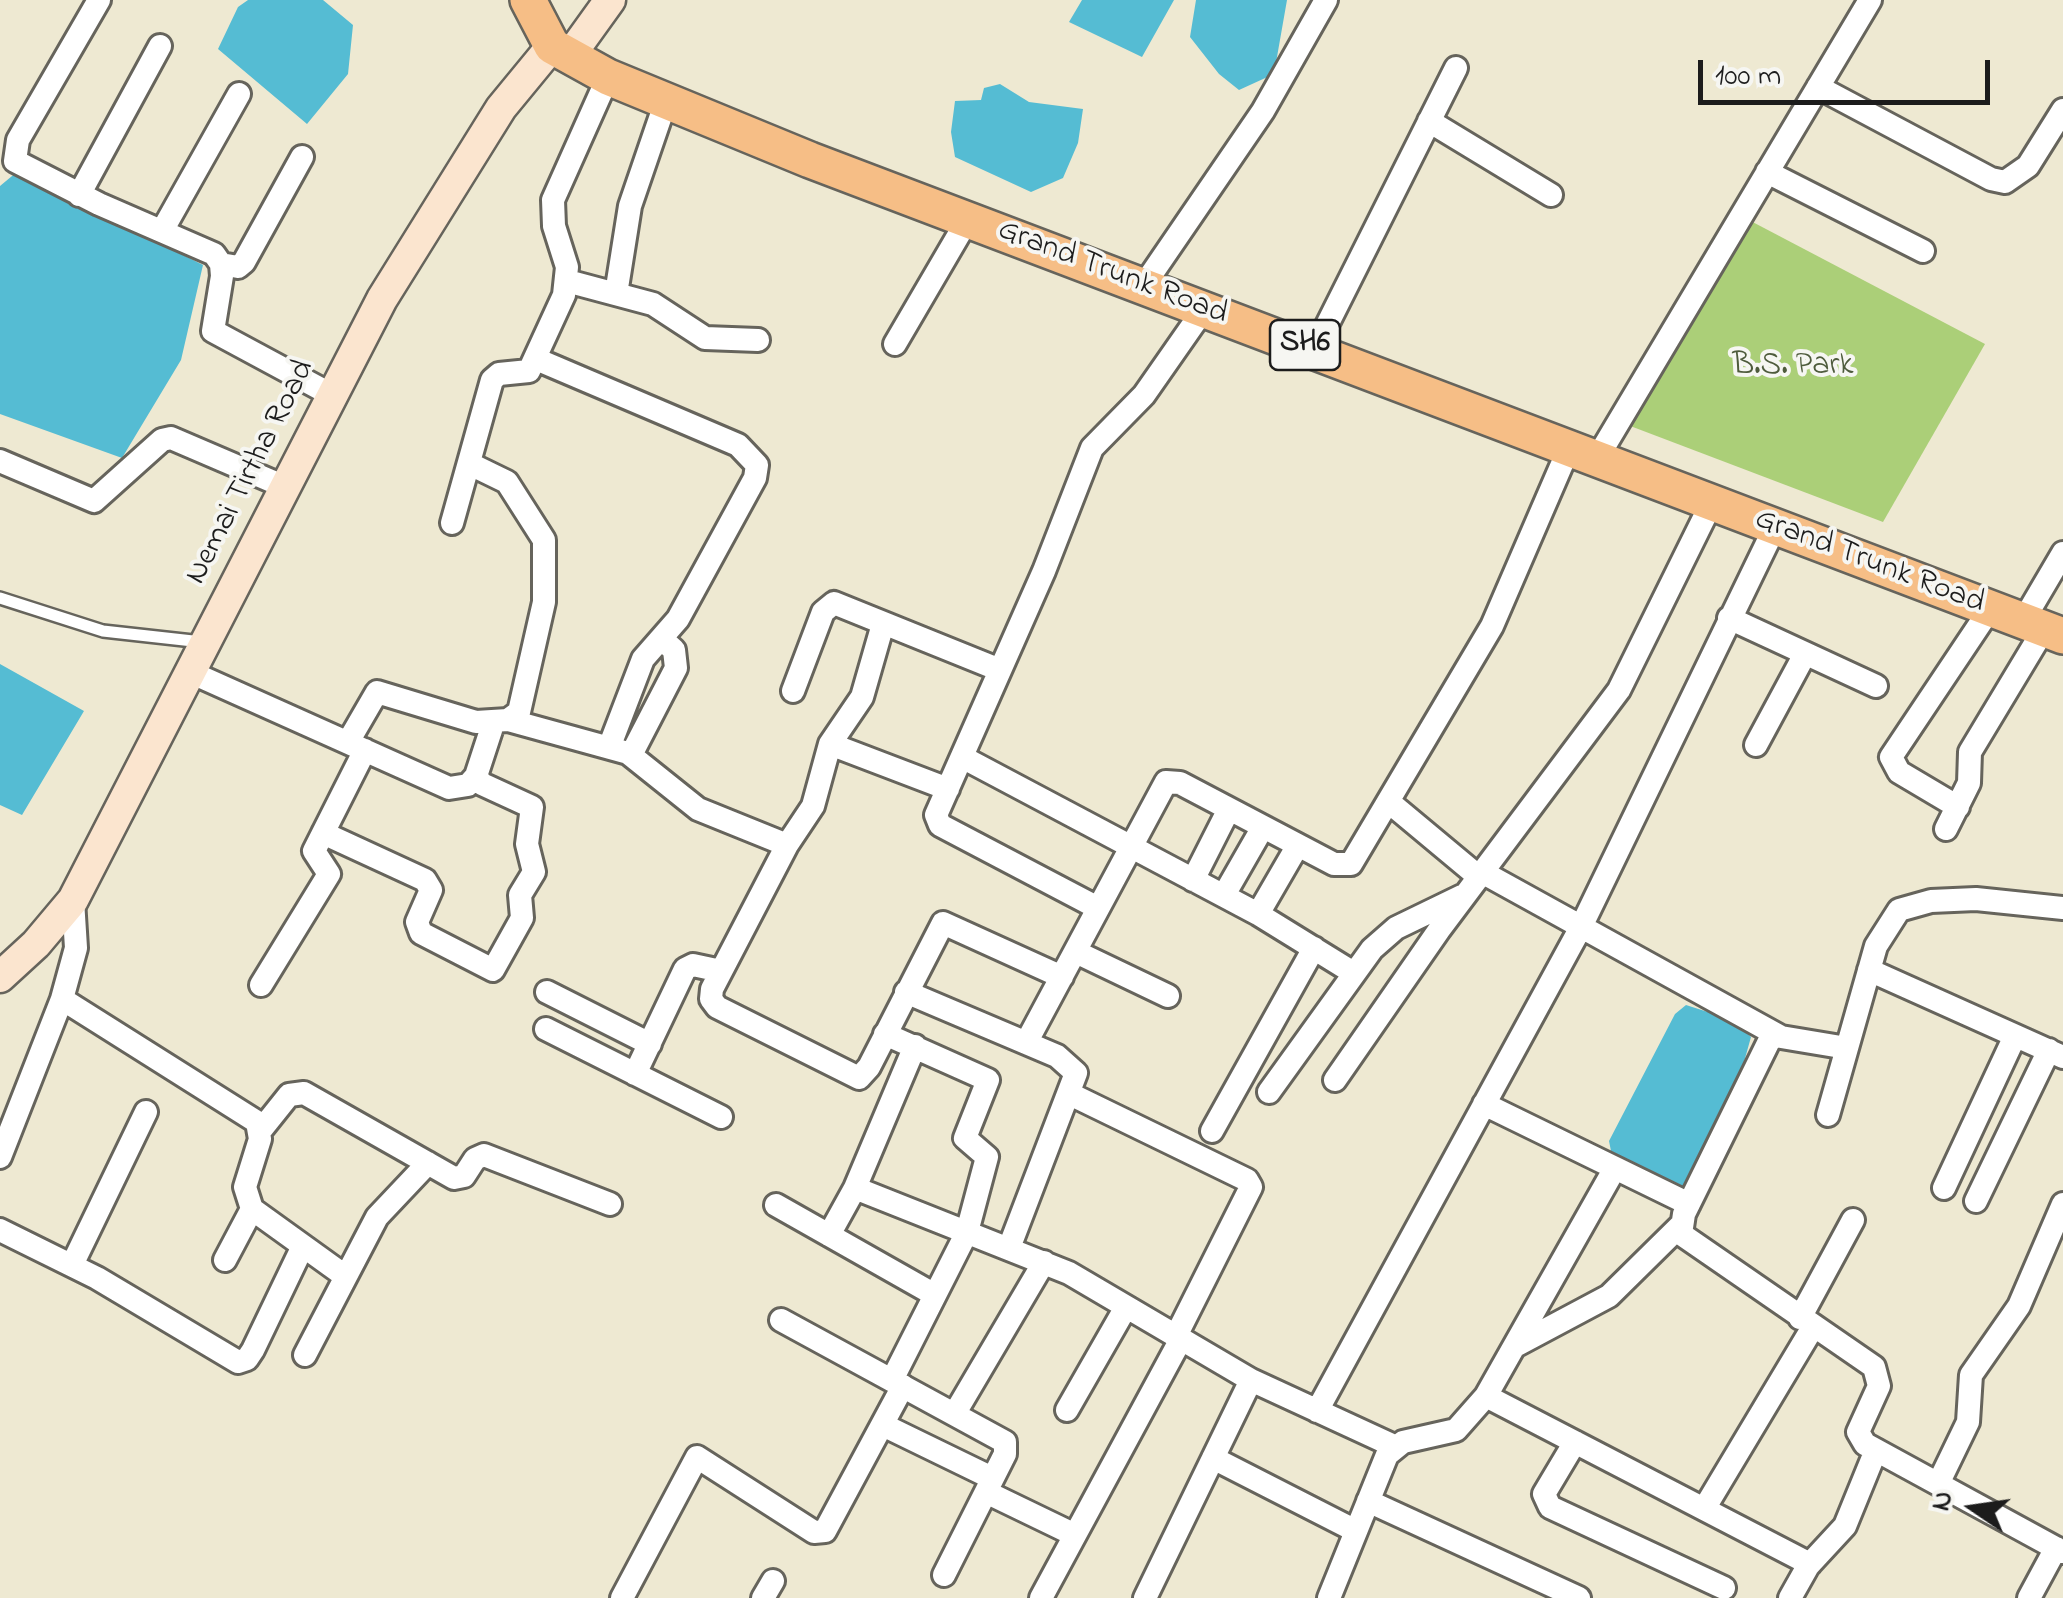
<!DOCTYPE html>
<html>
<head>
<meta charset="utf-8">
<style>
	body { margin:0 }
	#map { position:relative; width:2063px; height:1598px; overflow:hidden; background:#eee9d2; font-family:"Indie Flower",sans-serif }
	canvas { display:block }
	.north { position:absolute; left:1923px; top:1458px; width:100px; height:100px; -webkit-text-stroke:8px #f6f6f2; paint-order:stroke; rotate:283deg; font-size:28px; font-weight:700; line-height:40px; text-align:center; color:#1c1c1c }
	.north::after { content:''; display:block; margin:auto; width:35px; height:45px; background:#1c1c1c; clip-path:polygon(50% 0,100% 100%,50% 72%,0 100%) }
	.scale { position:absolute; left:1698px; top:60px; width:292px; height:45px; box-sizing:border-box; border:5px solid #1c1c1c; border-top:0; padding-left:12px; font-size:30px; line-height:35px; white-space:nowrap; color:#1c1c1c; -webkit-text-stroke:8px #f6f6f2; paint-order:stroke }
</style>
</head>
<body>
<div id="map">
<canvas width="2063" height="1598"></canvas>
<div class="north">N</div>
<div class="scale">100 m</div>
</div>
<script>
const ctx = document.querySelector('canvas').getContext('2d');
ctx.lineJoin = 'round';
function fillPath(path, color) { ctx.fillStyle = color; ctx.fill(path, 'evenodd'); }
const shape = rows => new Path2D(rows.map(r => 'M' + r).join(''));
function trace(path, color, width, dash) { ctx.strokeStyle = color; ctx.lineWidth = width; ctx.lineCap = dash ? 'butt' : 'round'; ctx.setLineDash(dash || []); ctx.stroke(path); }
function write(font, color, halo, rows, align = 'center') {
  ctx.font = font + ' "Indie Flower",sans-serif'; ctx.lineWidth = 8; ctx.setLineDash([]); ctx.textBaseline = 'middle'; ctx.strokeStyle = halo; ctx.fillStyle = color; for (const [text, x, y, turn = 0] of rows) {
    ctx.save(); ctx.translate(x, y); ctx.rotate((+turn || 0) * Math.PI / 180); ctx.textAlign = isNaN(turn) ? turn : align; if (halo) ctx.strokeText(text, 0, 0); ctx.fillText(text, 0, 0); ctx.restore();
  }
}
fillPath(shape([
	[1745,218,1985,344,1883,522,1625,424]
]), '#abcf78');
fillPath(shape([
	[248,0,323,0,353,25,348,74,307,124,218,49,238,7],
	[1082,0,1174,0,1142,57,1069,22],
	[1196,0,1287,0,1274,74,1239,90,1219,74,1190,37],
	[1000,84,1029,102,1083,109,1078,143,1063,178,1031,192,955,157,951,132,955,101,981,100,984,88],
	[18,171,203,265,181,360,122,458,0,414,0,186],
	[0,664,84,711,22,815,0,805],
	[1686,1005,1736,1021,1751,1037,1744,1062,1685,1190,1611,1151,1609,1141,1675,1014]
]), '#55bcd3');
const lane = shape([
	[0,598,103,631,202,642]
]);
const street = shape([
	[99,0,18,140,15,161,99,204,214,254,221,264,222,276,213,331,330,394],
	[1818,87,1991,179,2005,182,2028,166,2063,110],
	[1429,121,1551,195],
	[1767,172,1923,251],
	[79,195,160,46],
	[162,231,239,94],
	[221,264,238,267,244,262,302,157],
	[567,281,653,304,705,338,758,340],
	[1144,285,1263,111,1326,0],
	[616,294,630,206,666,101],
	[895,344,968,219],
	[1315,349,1456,68],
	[536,359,738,445,757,465,755,478,678,619,643,659,610,745],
	[1596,460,1870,0],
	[0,461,94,501,162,440,171,438,283,486],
	[452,523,492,380,499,374,529,371,564,295,567,267,554,226,553,200,608,77],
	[1729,618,1876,686],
	[2023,621,2063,553],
	[883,624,862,697,830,744,813,806,787,845,712,989,711,999,717,1007,859,1078,869,1067,943,923,1062,977],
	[190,672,449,788,468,785,476,776],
	[793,691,823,612,834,603,1000,670],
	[508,720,628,753,698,809,787,845],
	[348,742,377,692,476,722,508,720,519,712,544,602,544,540,507,482,470,464],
	[830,744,948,789],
	[1756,745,1805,654],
	[631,755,676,668,674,650,663,640],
	[962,757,1258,914,1352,972],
	[1389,802,1479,877],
	[1958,807,1899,772,1891,757,1990,609],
	[1946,829,1969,783,1970,752,2044,629],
	[323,833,425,880,431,890,417,922,421,933,493,970,522,918,520,895,534,872,527,844,532,807,482,784,476,776,494,721],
	[1482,872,1781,1037,1847,1048],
	[1193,880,1229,809],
	[1224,895,1263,827],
	[1098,908,940,825,936,815,1044,571,1092,448,1144,395,1204,309],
	[1258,914,1298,845],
	[1076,952,1168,996],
	[1869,970,2063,1057],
	[261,985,329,874,314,851,365,750],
	[547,992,650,1044],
	[906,992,1057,1056,1076,1073,1009,1248],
	[62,999,257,1122,260,1139,245,1187,252,1209,345,1276],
	[546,1029,721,1117],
	[1773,1033,1684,1214,1681,1234,1874,1367,1879,1386,1858,1432,1865,1444,2063,1552],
	[885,1034,988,1080,965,1138,987,1157,967,1232,892,1380],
	[1026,1043,1166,782,1180,783,1334,864,1351,864,1492,626,1569,448],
	[635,1074,685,969,693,965,721,971],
	[1335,1080,1439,930,1619,690,1711,504],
	[1269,1092,1372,949,1396,928,1462,896],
	[1070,1094,1247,1180,1251,1187,1176,1336],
	[1484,1104,1689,1204],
	[1828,1115,1876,946,1899,910,1931,901,1976,899,2063,908],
	[261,1130,289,1095,304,1093,454,1178,464,1176,475,1159,484,1155,610,1204],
	[1212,1131,1314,948],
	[0,1157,62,999,76,948,73,900],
	[855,1188,1069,1273,1251,1380,1394,1446],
	[1944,1188,2015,1036],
	[1976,1201,2049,1050],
	[776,1205,935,1295],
	[0,1230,97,1278,238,1362,247,1359,253,1350,303,1246],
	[829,1235,855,1188,915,1046],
	[225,1260,252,1209],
	[72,1265,146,1112],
	[1800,1318,1853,1220],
	[781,1320,1005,1442,1005,1454,944,1575],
	[1517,1345,1609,1296,1682,1224],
	[305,1355,377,1217,428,1163],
	[1486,1396,1810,1564],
	[1067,1410,1126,1307],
	[1317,1411,1581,927,1774,529],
	[955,1413,1044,1262],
	[883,1425,992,1478],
	[1575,1442,1544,1494,1550,1507,1724,1588],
	[1213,1458,1356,1531],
	[1938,1484,1968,1422,1971,1375,2019,1306,2063,1204],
	[986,1492,1075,1535],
	[1368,1501,1579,1598],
	[1704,1509,1813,1327],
	[622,1598,697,1457,814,1532,825,1531,903,1386],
	[763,1598,773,1581],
	[1041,1598,1181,1339],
	[1145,1598,1251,1380],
	[1329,1598,1387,1455,1403,1442,1456,1430,1486,1396,1615,1168],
	[1790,1598,1808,1566,1845,1526,1876,1450],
	[2029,1598,2056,1548]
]);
const secondary = shape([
	[569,57,610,0],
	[0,977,36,944,73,900,382,299,501,108,552,46]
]);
const primary = shape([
	[528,0,552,46,608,77,810,160,2063,636]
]);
trace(lane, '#66645c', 16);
trace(street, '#66645c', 28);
trace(secondary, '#66645c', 35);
trace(primary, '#66645c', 40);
trace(lane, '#fff', 11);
trace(street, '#fff', 22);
trace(secondary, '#fbe5cf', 30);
trace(primary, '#f6be86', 35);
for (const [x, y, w] of [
	[1305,345,70]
]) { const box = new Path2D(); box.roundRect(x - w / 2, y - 25, w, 50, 8); ctx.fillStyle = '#f6f6f2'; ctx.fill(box); trace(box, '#1c1c1c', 2.5); }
write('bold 30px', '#1c1c1c', null, [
	["SH6",1305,345]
]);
write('32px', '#1c1c1c', '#f6f6f2', [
	["Grand Trunk Road",1112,274,21],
	["Nemai Tirtha Road",252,473,-63],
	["Grand Trunk Road",1869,563,21]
]);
write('32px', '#4e5b3c', '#f6f6f2', [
	["B.S. Park",1793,368]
]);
</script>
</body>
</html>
